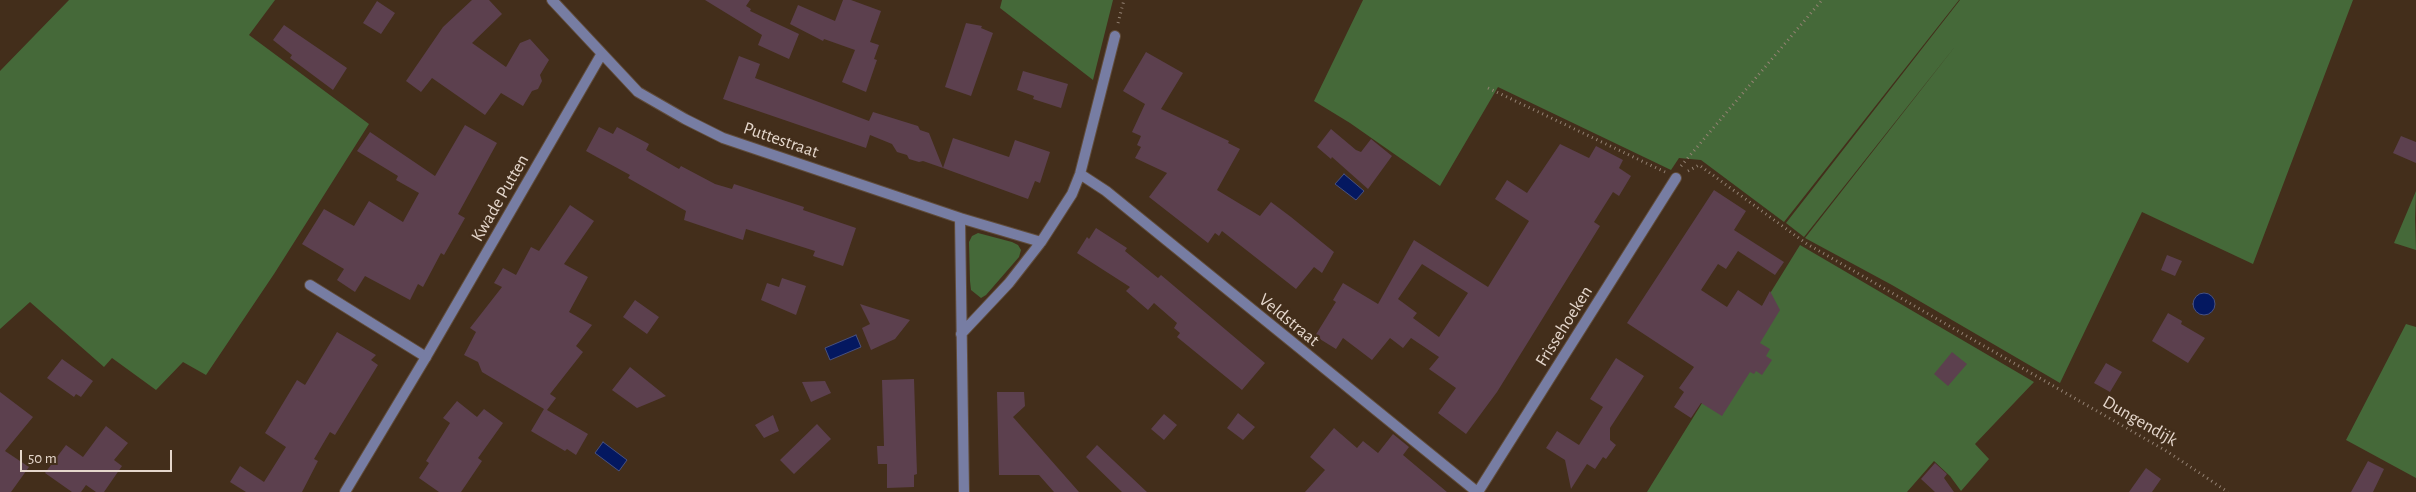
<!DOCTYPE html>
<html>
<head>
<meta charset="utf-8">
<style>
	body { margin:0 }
	#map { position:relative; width:2416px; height:492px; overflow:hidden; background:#432e1b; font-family:"Alegreya Sans",sans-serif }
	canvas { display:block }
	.scale { position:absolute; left:20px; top:450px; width:152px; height:22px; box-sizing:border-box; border:2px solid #e5d7cc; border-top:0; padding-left:6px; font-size:15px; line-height:18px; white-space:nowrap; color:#e5d7cc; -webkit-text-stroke:4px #432e1b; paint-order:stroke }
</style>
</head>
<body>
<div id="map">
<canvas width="2416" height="492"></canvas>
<div class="scale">50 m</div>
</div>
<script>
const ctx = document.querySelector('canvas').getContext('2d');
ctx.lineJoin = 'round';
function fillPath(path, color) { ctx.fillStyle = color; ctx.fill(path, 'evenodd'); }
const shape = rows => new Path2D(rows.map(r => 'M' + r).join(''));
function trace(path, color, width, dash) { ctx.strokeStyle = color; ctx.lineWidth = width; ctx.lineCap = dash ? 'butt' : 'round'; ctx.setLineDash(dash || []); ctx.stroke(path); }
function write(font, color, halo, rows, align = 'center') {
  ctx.font = font + ' "Alegreya Sans",sans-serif'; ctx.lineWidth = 5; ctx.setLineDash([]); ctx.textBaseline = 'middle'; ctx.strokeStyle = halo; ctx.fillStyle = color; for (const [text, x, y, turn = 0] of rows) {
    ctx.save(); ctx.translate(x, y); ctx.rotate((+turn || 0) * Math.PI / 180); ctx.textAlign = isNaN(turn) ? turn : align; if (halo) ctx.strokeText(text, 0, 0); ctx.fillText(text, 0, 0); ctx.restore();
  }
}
fillPath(shape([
	[69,0,275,0,249,35,369,124,274,274,206,375,183,362,156,390,112,358,104,367,30,302,0,329,0,71],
	[1002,0,1113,0,1093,80,1000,8],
	[1363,0,1959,0,1784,222,1701,160,1679,158,1671,170,1498,87,1440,186,1350,123,1314,101],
	[1960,0,2353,0,2253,264,2142,212,2060,383,1892,285,1805,238,1957,44,1804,237,1786,223],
	[2416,191,2415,219,2416,250,2394,243],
	[978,233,1012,242,1018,245,1021,250,1019,257,986,295,981,298,971,290,970,281,969,242,972,236],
	[1800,245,2034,382,1975,444,1989,459,1961,491,1950,476,1934,461,1907,492,1647,492],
	[2406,324,2416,327,2416,478,2346,440]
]), '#456939');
const water = shape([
	[1344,174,1364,191,1356,200,1335,184,1344,174],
	'2193 304a11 11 0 1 1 22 0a11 11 0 1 1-22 0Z',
	[856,335,861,347,830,360,825,348,856,335],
	[603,442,627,460,619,471,595,453,603,442]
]);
fillPath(water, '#041860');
trace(water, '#485180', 1);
fillPath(shape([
	[472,0,489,0,502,14,472,43,506,67,520,43,530,39,549,60,540,75,542,81,538,89,532,91,523,106,501,93,485,115,432,78,421,92,406,81,443,27],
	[705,0,750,0,746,6,751,9,750,11,799,34,789,59,758,45,762,35],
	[843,0,851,0,881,11,870,42,879,45,874,59,877,60,866,92,842,82,855,50,824,39,823,41,790,24,798,5,835,21],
	[377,1,395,13,381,34,363,23],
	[966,23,982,26,981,28,993,33,971,96,945,87],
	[284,25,347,68,333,90,290,58,292,55,273,40],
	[1146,52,1183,73,1161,109,1229,141,1228,143,1240,149,1217,190,1260,216,1271,202,1291,217,1334,252,1322,273,1314,267,1296,289,1222,231,1219,236,1215,233,1208,243,1149,197,1167,173,1135,158,1141,147,1137,145,1141,136,1132,132,1145,104,1123,91],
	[739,56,760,64,755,78,869,121,873,112,918,126,920,130,929,133,943,168,923,161,919,162,909,159,907,155,897,152,892,144,870,135,866,148,723,99],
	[1023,71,1068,84,1061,108,1033,99,1034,96,1017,90],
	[465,125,497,143,458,214,465,218,444,255,441,253,423,287,418,284,410,300,365,276,355,292,337,280,344,269,302,244,324,209,354,226,369,201,403,222,419,193,396,180,398,176,357,151,370,132,435,176],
	[599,127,613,134,617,127,649,144,646,150,679,169,681,166,715,184,732,189,734,184,804,207,803,210,856,228,843,266,813,256,815,251,746,229,743,240,684,220,686,211,628,178,630,175,586,151],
	[1331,129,1356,150,1361,152,1371,139,1392,156,1368,189,1332,157,1331,159,1317,147],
	[2401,136,2416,142,2416,163,2393,153],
	[953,138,1009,157,1015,140,1050,152,1040,183,1035,181,1028,199,943,168],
	[1560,144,1589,158,1596,146,1623,160,1619,168,1631,176,1619,196,1613,192,1594,222,1600,226,1497,392,1466,434,1438,413,1456,388,1429,369,1439,357,1411,338,1403,348,1390,338,1372,360,1343,338,1336,349,1315,336,1336,302,1333,300,1343,283,1378,304,1414,240,1488,287,1529,221,1495,199,1507,180,1527,193],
	[1422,264,1468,293,1439,337,1413,318,1417,313,1398,299],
	[1714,190,1746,211,1734,230,1784,262,1775,275,1738,251,1726,269,1718,264,1701,290,1727,307,1738,290,1762,306,1770,291,1780,310,1760,343,1770,349,1766,356,1772,360,1762,375,1756,371,1754,374,1750,372,1722,416,1701,403,1691,418,1674,407,1684,392,1679,388,1694,367,1627,323],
	[570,205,594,221,564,264,588,277,569,312,592,325,576,346,583,352,550,394,556,398,547,410,588,434,576,455,567,449,565,451,531,431,544,409,482,372,478,362,464,355,476,332,470,328,502,287,494,283,503,268,516,275,531,247,539,251],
	[1096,228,1127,248,1125,251,1158,278,1161,275,1265,363,1242,390,1177,337,1180,333,1174,328,1177,323,1154,303,1148,310,1126,291,1130,287,1077,253,1087,237,1089,239],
	[2167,255,2182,261,2175,276,2161,270],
	[782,278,806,286,796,315,761,300,767,283,779,287],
	[635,300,659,317,647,334,623,317],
	[860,304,910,320,895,339,871,350,862,328,870,324],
	[2168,313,2182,321,2181,324,2205,338,2188,363,2152,341],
	[337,332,376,355,371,360,378,365,335,435,330,432,314,459,318,461,302,492,246,492,230,482,240,466,264,482,286,447,265,433,297,380,305,385],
	[1952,352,1967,364,1948,386,1934,374],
	[1616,358,1644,376,1610,428,1610,440,1616,445,1606,459,1603,457,1595,469,1587,464,1571,489,1565,460,1546,448,1557,431,1579,445,1603,407,1590,399],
	[62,359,93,381,81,397,76,394,74,397,47,378],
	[2106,363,2122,372,2110,392,2094,383],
	[630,367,666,396,637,408,612,390],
	[914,379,917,474,914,475,914,487,887,488,887,464,878,464,877,446,884,446,882,380],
	[825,381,831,393,811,402,802,382],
	[0,392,33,417,5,451,29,467,11,492,0,492],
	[997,392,1024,392,1025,406,1013,417,1079,492,1054,492,1039,475,999,475],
	[457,401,477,417,484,409,503,423,478,458,482,461,461,492,439,492,419,478,429,463,426,461,450,423,443,418],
	[1238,413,1255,427,1243,440,1227,428],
	[1164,414,1177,425,1164,440,1151,429],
	[773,415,779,431,764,438,755,425],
	[817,424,831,439,794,474,780,460],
	[106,426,128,443,114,460,122,466,104,492,96,492,86,485,81,492,72,492,45,473,66,445,83,457],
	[1334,428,1357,448,1363,441,1378,453,1393,434,1409,447,1403,455,1447,492,1305,492,1325,470,1310,457],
	[1097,445,1147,492,1122,492,1086,457],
	[2368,461,2384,469,2373,492,2351,492],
	[1935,463,1947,474,1944,478,1954,492,1935,492,1921,479],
	[2146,468,2161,479,2152,492,2129,492]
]), '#5c404e');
const service = shape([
	[310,285,426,357]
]);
const minor = shape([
	[552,0,638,92,685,119,723,138,960,218,1041,242],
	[1080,174,1106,191,1477,492],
	[960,218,964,492],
	[961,334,1009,283,1041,242,1072,194,1080,174,1115,36],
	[345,492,426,357,601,55],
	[1478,492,1676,178]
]);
trace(service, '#604c3b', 12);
trace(minor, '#604c3b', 12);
trace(shape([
	[1118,23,1124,0],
	[1488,88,1665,172],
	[1681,166,1822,0],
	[1688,171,1699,165,1807,244,2168,452,2228,492]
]), '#958374', 3, [1, 4]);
trace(service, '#777da3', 10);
trace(minor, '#777da3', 10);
write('18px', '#e5d7cc', '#432e1b', [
	["Puttestraat",781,140,19],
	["Kwade Putten",500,198,-60],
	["Veldstraat",1289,320,39],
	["Frissehoeken",1564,326,-58],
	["Dungendijk",2140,421,30]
]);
</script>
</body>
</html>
